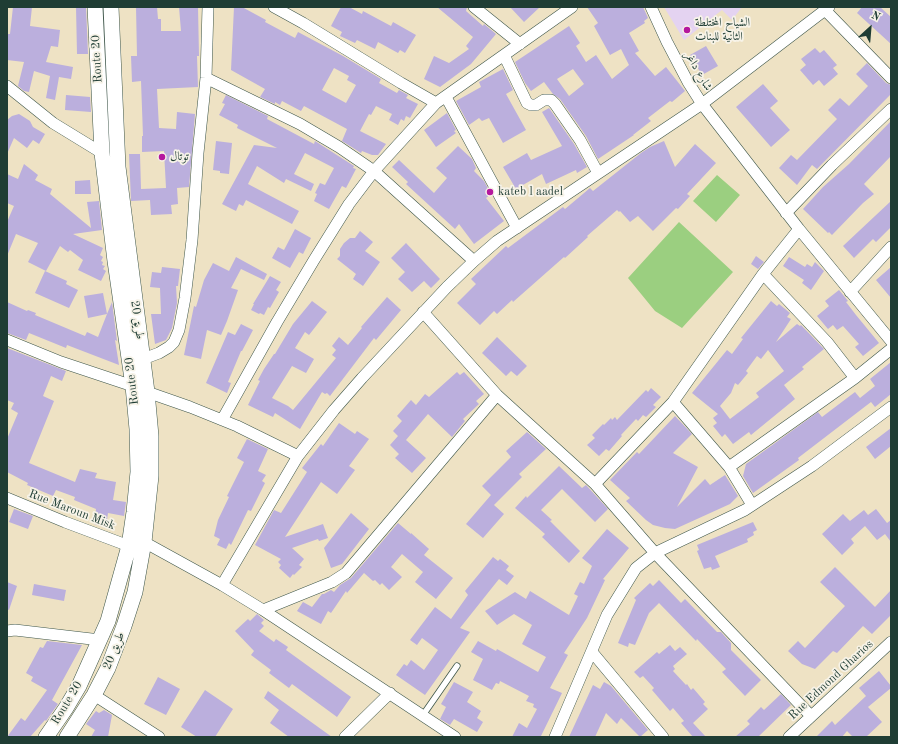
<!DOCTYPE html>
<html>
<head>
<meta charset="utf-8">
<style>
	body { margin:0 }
	#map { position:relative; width:898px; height:744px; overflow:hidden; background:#eee2c4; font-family:"Old Standard TT",serif }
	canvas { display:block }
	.frame { position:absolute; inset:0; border:8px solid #1f3d34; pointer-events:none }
	.north { position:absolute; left:850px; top:8px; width:40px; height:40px; -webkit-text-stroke:3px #f7f3e8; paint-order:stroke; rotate:26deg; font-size:11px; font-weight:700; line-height:16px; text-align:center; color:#1f3d34 }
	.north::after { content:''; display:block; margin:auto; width:14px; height:18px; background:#1f3d34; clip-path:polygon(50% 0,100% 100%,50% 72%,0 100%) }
</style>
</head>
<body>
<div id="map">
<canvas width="898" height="744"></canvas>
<div class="frame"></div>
<div class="north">N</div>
</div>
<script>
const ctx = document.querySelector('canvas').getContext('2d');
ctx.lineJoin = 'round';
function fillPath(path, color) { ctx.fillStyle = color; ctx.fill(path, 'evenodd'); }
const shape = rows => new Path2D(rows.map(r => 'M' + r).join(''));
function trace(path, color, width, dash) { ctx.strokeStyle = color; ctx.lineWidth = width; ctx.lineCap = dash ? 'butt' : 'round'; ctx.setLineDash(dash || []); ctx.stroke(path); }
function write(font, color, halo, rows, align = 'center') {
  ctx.font = font + ' "Old Standard TT",Amiri,serif'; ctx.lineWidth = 3.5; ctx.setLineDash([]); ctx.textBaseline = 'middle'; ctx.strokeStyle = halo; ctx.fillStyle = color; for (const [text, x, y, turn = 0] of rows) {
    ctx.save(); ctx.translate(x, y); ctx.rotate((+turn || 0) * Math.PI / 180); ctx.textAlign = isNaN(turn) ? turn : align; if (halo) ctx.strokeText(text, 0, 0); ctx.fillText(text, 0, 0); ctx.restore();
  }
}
fillPath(shape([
	[664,7,742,7,732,20,722,10,684,40]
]), '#e4d3f1');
fillPath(shape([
	[717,175,740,195,716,222,693,201],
	[679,222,733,272,682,328,655,311,628,278]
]), '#9bcf80');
fillPath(shape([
	[13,7,32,7,30,26,60,30,58,47,51,46,46,62,73,67,71,79,59,77,55,100,46,98,50,76,34,71,29,92,24,91,18,86,24,62,7,60,7,34,10,34],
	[76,7,86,7,88,54,77,54],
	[136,7,157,7,158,19,161,19,161,31,181,31,179,7,198,7,199,56,197,56,198,87,157,89,159,128,176,129,177,112,195,114,189,187,177,188,178,204,171,205,172,214,151,215,150,200,131,201,129,154,140,154,141,189,166,188,164,151,142,152,142,136,143,136,141,81,132,82,131,56,137,56],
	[234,7,242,7,266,20,265,22,295,38,298,32,343,56,381,79,379,83,397,93,399,90,408,95,406,98,418,104,410,118,406,116,404,121,401,119,398,125,389,120,392,114,376,106,371,115,369,114,360,131,386,144,378,155,372,155,362,151,361,153,342,141,347,129,304,106,301,111,282,101,280,105,275,102,275,104,260,97,265,89,231,70],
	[334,68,349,76,347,80,356,85,346,103,322,90],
	[341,7,349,7,362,14,363,11,391,26,393,22,416,35,405,53,400,50,398,53,378,42,375,49,357,40,355,43,340,36,342,32,331,26],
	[437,7,467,7,466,11,483,26,484,24,496,34,471,64,440,87,424,79,434,56,449,63,469,49,466,46,473,37],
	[510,7,540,7,524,22],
	[587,7,643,7,648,18,644,21,645,23,629,33,639,51,635,53,655,76,666,67,685,91,672,102,670,101,648,118,651,121,633,135,634,135,598,159,586,136,560,99,553,94,544,82,531,91,525,83,515,62,569,26,580,43,576,46,586,62,596,55,612,79,629,65,621,49,610,55,594,26,598,23],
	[573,69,584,84,569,96,557,79],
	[862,7,880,7,891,17,891,44,857,13],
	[706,46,718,66,702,75,690,55],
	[815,48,820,53,824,50,837,65,833,68,838,74,824,86,819,80,813,85,800,70,806,65,801,59],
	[867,63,886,83,891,85,891,94,817,169,812,165,797,185,779,168,791,155,797,160,837,119,828,110,840,98,849,106,868,86,856,74],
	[503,69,513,90,506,94,526,130,503,143,489,118,482,121,479,118,469,125,456,101,481,87,479,82],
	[763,84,778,101,770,108,790,130,771,147,736,107],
	[66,95,90,97,91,112,65,110],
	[226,95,268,116,267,119,314,144,315,141,354,166,353,168,356,169,346,188,342,186,329,209,314,201,317,194,315,193,320,183,325,185,334,168,305,153,294,174,314,184,311,191,286,179,284,183,257,166,248,184,299,211,292,224,246,200,243,206,239,204,236,211,222,204,254,145,277,148,237,128,238,125,219,115,225,104,222,103],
	[549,108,574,144,587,167,577,173,576,170,546,184,542,174,516,189,503,167,527,153,531,160,562,146,542,112],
	[447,113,456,130,454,131,456,133,436,147,424,130],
	[19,114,30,121,33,127,45,134,39,144,33,140,27,148,14,138,7,154,7,120,12,116],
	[891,121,891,156,864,184,874,194,863,203,832,235,829,232,828,233,803,209,823,187,849,164],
	[216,141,232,143,229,174,220,173,220,171,213,170],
	[664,141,675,167,695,144,716,163,687,194,690,196,678,209,676,208,653,231,638,216,630,222,620,211,619,212,617,210,587,236,588,237,565,258,564,257,513,302,512,300,497,314,494,311,480,325,457,303,476,284,471,279,506,246,508,248,563,207,565,209,590,188,593,191,641,153,650,147],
	[458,146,472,159,476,168,474,171,484,181,491,194,486,198,504,221,474,244,459,224,455,229,406,184,408,182,392,167,399,160,434,193,447,178,436,168],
	[24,164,38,175,35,180,52,189,50,194,91,228,87,202,99,201,102,230,73,234,103,248,100,255,103,257,101,261,103,262,102,265,105,266,103,269,106,271,101,281,78,270,83,260,70,250,68,252,60,246,46,271,28,262,38,243,16,234,7,256,7,222,14,206,7,203,7,174,18,179],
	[90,180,91,194,75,194,75,181],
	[891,201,891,227,876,242,873,239,854,258,843,246],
	[295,229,311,238,303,254,299,252,290,268,272,258,278,247,284,250],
	[360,231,373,242,365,251,380,262,363,286,353,279,356,274,337,259,340,256,340,249,344,243,350,238,355,238],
	[406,243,440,279,431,288,424,281,412,292,398,279,405,272,391,258],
	[756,256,764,262,758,269,751,264],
	[236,257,267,274,264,280,241,269,231,288,238,290,227,321,221,335,207,330,201,359,184,355,194,306,196,307,204,280,213,263,229,271],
	[789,257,805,267,807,264,812,267,815,262,824,271,811,290,802,283,804,280,783,266],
	[162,267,180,269,178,286,176,286,177,303,172,328,166,340,155,344,151,314,161,314,160,288,150,287,152,272,161,273],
	[891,267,891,298,876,280],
	[45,271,67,281,66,284,78,290,69,308,35,293],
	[270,276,281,282,276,290,279,292,270,308,268,307,264,315,260,313,259,314,251,310,254,304,253,304],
	[839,290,848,301,846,302,856,315,879,343,863,356,855,347,859,344,843,326,837,330,833,325,828,329,817,316,829,306,825,301],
	[103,293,107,314,112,302,117,341,115,340,119,365,67,345,66,348,29,333,26,340,7,333,7,302,27,311,28,310,36,313,35,315,85,336,87,332,98,337,107,314,88,318,84,296],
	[387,297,401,310,376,340,374,338,330,396,327,393,325,394,322,392,300,429,275,413,273,417,248,405,260,381,258,380,264,369,274,354,275,354,293,324,312,301,327,312,309,335,305,332,295,348,314,359,306,373,292,366,272,398,288,406,293,410,336,358,332,355,336,350,332,346,339,337,348,345,362,328,361,327],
	[771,301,777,306,779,304,790,313,787,317,791,319,776,342,797,324,800,326,801,325,824,349,802,367,804,369,784,385,795,399,751,435,749,432,733,444,725,434,722,437,713,426,717,423,713,418,718,414,692,393,727,350,732,354,743,339,741,338],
	[768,350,784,371,756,393,759,397,730,419,720,406,731,393,735,383,738,385,748,373,746,371,757,356,761,359],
	[241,324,253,330,242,351,241,351,228,382,231,383,227,393,206,383,228,332,235,335],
	[497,337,527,366,517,376,511,371,506,376,482,353],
	[7,348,66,371,62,381,51,376,43,396,54,401,29,463,75,482,80,469,97,473,95,478,116,482,113,500,126,502,124,516,108,513,106,527,94,524,96,509,74,500,75,497,56,490,53,496,27,485,28,483,7,472,7,439,18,413,11,409,14,403,7,400],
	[891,362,891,394,875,407,871,402,798,458,799,460,753,493,743,476,746,464,818,412,822,417,855,392,860,398,875,386,870,379],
	[457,372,460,375,464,372,484,394,476,401,479,404,463,419,465,421,452,437,428,414,406,440,426,458,412,473,395,458,399,454,390,445,398,436,393,431,402,421,397,416,411,400,416,405,425,394,429,397],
	[651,388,661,397,653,405,656,407,646,417,643,415,638,421,636,419,621,435,622,436,609,451,606,449,599,456,587,445,595,438,592,435,603,424,604,425,611,418,612,420,615,417,617,420,646,390,648,392],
	[675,416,692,434,673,453,698,467,677,507,705,479,710,485,725,475,738,496,730,504,675,529,665,528,653,525,646,520,626,501,630,498,610,480,637,452,639,454],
	[339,423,355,434,357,431,369,439,349,466,355,470,337,494,321,482,285,537,323,524,328,538,319,541,318,539,292,548,304,559,299,565,302,567,294,575,293,574,290,578,279,568,281,565,278,562,281,559,255,545,274,510,281,513,307,472,302,468,321,444,323,446],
	[891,428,891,446,875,459,866,447],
	[527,432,546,449,519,474,522,477,494,505,504,514,483,538,466,524,491,495,482,486,511,457,506,451],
	[247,439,268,449,258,471,266,475,262,481,265,483,251,511,248,510,231,545,229,543,226,549,217,545,220,539,214,536,218,520,229,497,227,496,244,462,237,458],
	[559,466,582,488,586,485,608,509,595,522,562,489,541,510,552,520,550,521,580,551,569,563,542,537,545,534,515,508,526,496,527,498],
	[14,509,33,516,28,529,9,522],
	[876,509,887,523,891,520,891,542,885,534,877,540,865,526,851,539,854,543,842,555,822,534,843,514,850,521,864,510,868,515],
	[351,513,369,529,342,564,331,568,324,548],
	[753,522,757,530,753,532,754,535,747,539,748,542,715,556,720,567,712,570,711,567,704,569,697,551,699,550,697,545],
	[398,523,411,534,411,533,429,549,424,555,453,578,436,599,415,582,423,572,402,554,391,567,402,577,389,590,382,583,380,585,375,580,373,581,364,573,347,593,346,591,331,613,328,611,321,624,297,611,303,602,312,607,322,594,324,594,331,590,334,592,340,585,351,578],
	[607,529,629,548,603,579,605,580,587,618,564,653,568,655,550,688,562,693,541,736,543,737,512,737,519,723,527,728,537,709,533,707,534,704,526,701,529,696,500,681,499,684,496,683,492,690,473,680,483,659,471,652,478,641,496,651,497,649,538,672,546,657,522,644,532,625,514,614,497,625,485,611,515,592,526,599,530,591,569,615,578,596,574,594,580,582,584,584,592,566,582,558],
	[493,557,498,561,500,559,509,566,506,570,514,576,507,585,499,579,460,628,470,632,425,695,396,675,404,664,407,666,411,660,424,670,438,650,422,638,417,645,410,640,435,607,451,619,468,595,465,591],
	[835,567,875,607,891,590,891,615,872,634,863,626,837,653,833,651,815,669,802,664,788,651,798,641,805,648,845,606,820,582],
	[659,580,681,603,685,599,717,632,721,632,731,643,731,650,761,680,745,696,722,672,726,669,697,639,696,641,659,603,649,613,635,645,629,643,628,647,618,643,636,600,634,598,650,583,653,586],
	[7,582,17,586,9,610,7,609],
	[34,584,66,590,64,601,32,595],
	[257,614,264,620,261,623,264,626,259,631,274,642,276,639,288,647,286,650,351,697,337,717,292,684,289,688,269,673,271,670,251,655,254,651,235,631,248,619,250,621],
	[47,641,82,645,52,700,58,704,46,721,45,720,30,737,7,737,21,718,25,721,47,690,31,681,33,677,26,673,40,647,43,648],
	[670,645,675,651,680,647,687,654,673,666,675,669,673,671,686,685,687,684,691,690,693,688,705,702,703,704,708,709,693,723,706,737,693,737,681,723,684,721,673,708,670,711,652,690,654,688,643,676,640,678,634,672,657,652,659,654],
	[879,671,891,686,891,688,868,707,882,722,866,737,853,737,847,731,842,737,816,737,832,721,835,725,866,696,859,688],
	[158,677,180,689,166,715,144,704],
	[454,682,473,692,467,702,481,711,477,718,483,722,477,732,454,719,450,725,440,719,446,707,441,704],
	[604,682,611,686,648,730,640,737,621,718,617,724,606,713,595,737,569,737,593,685,600,689],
	[205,690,233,709,215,737,197,737,181,727],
	[268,691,332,737,289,737,270,723,279,710,264,698],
	[781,694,791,705,758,737,735,737,750,724,747,721,761,707,764,710],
	[104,710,112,715,108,737,91,737,95,730,86,724,96,711,99,713]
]), '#bbafdd');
const service = shape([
	[423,715,457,666]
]);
const minor = shape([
	[274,7,303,23,401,83,436,103],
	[474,7,520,44],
	[651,7,667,42,688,82,702,104,799,229,891,341],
	[825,10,891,78],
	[504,55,527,103,531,105,536,105,544,100,551,100,555,104,580,140,598,173],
	[206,78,300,124,339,147,374,171,474,261],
	[7,86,53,123,102,153],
	[446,97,517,228],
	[786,213,832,165,891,109],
	[850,292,891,247],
	[423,312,497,395,595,484,655,553,811,716],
	[7,340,61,362,133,386],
	[143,359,159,353,169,347,174,342,179,330,185,298,192,240,198,153,206,78,208,7],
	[855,378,891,349],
	[147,392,190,407,237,426,298,456],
	[673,402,729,467,752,505],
	[222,420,277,322,314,260,349,204,374,171,436,103,572,7],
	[729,467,855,378,827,342,763,274],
	[595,484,673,402,763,274,799,229],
	[7,498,65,522,129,546],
	[144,542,222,585,263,610,455,737],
	[222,585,298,456,334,410,362,378,447,287,474,261,497,241,702,104,829,7],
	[263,610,332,582,346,573,497,395],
	[7,631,15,630,100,640],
	[592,652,663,737],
	[94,695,159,737],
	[345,737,390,693],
	[555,737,607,615,636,568,655,553,745,510,812,466,891,407],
	[789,737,891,642]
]);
const secondary = shape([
	[46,737,66,708,79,686,108,621,129,546,134,512,138,472,137,429,133,386,115,261,102,153,95,7],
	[67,737,94,695,108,668,124,626,135,592,144,542,151,476,151,436,147,392,118,167,111,7]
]);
trace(service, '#3e564a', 7);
trace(minor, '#3e564a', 12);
trace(secondary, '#3e564a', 16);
trace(service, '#fff', 5.5);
trace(minor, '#fff', 11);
trace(secondary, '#fff', 15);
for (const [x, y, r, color] of [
	[687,30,4,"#b5179e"],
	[162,157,4,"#b5179e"],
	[490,192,4,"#b5179e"]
]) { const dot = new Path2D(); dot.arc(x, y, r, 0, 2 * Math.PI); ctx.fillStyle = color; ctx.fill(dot); trace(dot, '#f7f3e8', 1.5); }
write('12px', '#1f3d34', '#f7f3e8', [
	["الشياح المختلطة",695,23],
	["الثانية للبنات",695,37],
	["توتال",170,157],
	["kateb l aadel",498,192]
], 'left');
write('12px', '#1f3d34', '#f7f3e8', [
	["Route 20",97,59,-93],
	["شارع داغر",698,71,60],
	["طريق 20",137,320,82],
	["Route 20",132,381,-97],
	["Rue Maroun Misk",72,510,21],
	["طريق 20",114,651,-68],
	["Rue Edmond Gharios",831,680,-43],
	["Route 20",67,703,-59]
]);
</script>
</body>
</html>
